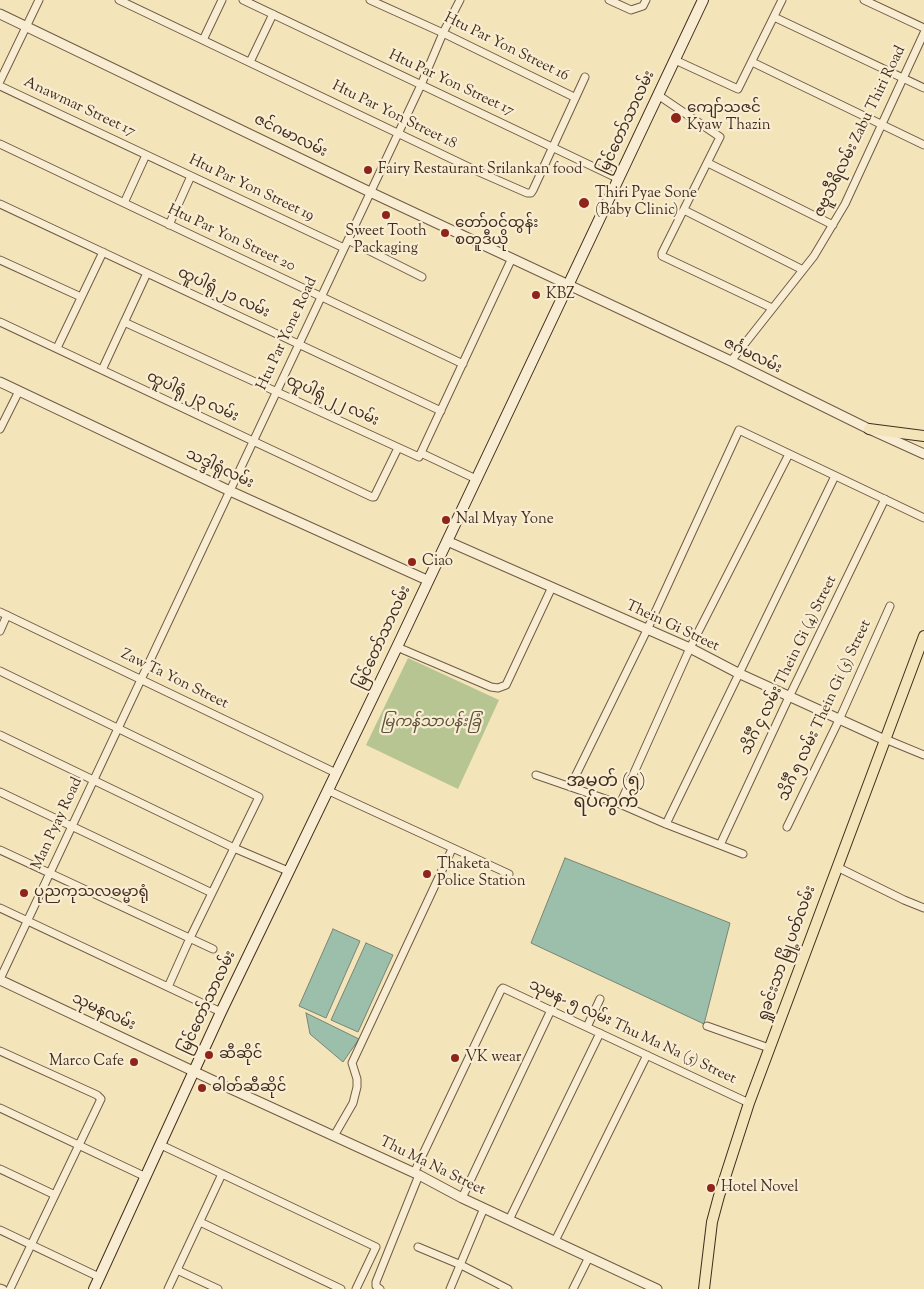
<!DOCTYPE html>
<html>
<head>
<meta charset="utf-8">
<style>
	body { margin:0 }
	canvas { display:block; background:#f4e4b9 }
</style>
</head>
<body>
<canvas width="924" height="1289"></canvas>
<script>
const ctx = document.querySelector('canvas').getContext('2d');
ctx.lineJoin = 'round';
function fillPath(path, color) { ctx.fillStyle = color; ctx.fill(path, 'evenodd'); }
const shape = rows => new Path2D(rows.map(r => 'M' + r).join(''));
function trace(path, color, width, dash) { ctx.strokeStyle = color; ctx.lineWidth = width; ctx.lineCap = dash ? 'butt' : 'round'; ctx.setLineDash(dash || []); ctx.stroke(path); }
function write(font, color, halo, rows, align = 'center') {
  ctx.font = font + ' "Sorts Mill Goudy","Noto Sans Myanmar",serif'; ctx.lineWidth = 4.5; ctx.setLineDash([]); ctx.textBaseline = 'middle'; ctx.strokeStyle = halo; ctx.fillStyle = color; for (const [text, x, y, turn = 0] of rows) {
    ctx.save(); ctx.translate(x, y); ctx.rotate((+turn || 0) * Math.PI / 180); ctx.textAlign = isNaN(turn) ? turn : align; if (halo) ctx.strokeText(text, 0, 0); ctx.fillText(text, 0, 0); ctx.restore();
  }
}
fillPath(shape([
	[408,658,499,700,458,789,366,745]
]), '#b7c592');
const water = shape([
	[565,858,730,923,704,1024,531,943,565,858],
	[333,929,360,941,326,1018,299,1006,333,929],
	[366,943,393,955,358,1032,331,1020,366,943],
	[306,1013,359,1039,343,1062,310,1034,306,1013]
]);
fillPath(water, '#9cbfac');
trace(water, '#788573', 1);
const minor = shape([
	[119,0,479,172,527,193,531,193,533,190,585,77],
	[243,0,619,179],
	[370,0,443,33,574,97],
	[609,0,631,10,643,6,646,0],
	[864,0,924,28],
	[774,17,924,88],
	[203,40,222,0],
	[675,60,738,89,782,0],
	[250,62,273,14],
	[752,62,924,145],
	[0,81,39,0],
	[0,86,344,248],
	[658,95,720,137,662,253,662,256,772,308],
	[0,144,463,364],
	[708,163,833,225],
	[124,203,146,155],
	[0,204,441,411],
	[684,210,803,270],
	[169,225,191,176],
	[348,240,422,277],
	[0,260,81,297],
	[0,322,372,497,374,497,398,448],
	[124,322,419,457,512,258],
	[57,348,103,252],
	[731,361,814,256,845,204,924,33],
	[102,370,147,273],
	[0,429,19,391],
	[421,453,476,479],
	[0,612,336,773],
	[0,631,7,615],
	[397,647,491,687,498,688,506,685,552,587],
	[0,671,259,797,190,938,168,987],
	[0,735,234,848,288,871],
	[885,739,924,755],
	[536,775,620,804,666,824,743,854],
	[570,787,647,630,739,430,924,518],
	[327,790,509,874],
	[0,792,212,893],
	[620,804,690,648,789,454],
	[666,824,835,476],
	[787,827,839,720,890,606],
	[720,845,789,697,885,499],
	[0,850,213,949],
	[837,867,904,900,924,908],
	[0,908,221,1012],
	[0,979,421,85,443,33,460,0],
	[707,1026,769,1048],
	[587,1027,600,999],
	[0,1051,97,1095,101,1099,10,1289],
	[0,1108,146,1177],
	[334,1136,353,1103,357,1087,357,1079,352,1063,452,849],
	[161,1145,376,1247,356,1289],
	[0,1169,55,1195],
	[414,1173,501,990,503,988,749,1103],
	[462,1198,551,1010],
	[509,1220,600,1033],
	[200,1222,341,1289],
	[0,1230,99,1277],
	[555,1241,647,1055],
	[418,1247,461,1265,508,1289],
	[177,1270,218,1289],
	[0,1288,3,1289],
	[168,1289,222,1174],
	[380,1289,376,1286,376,1282,419,1175],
	[450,1289,484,1208],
	[573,1289,589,1257]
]);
const tertiary = shape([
	[0,14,370,192,731,361,869,429,924,454],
	[0,382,230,491,427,580],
	[447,541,690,648,738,673,885,740],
	[0,980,229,1088,419,1175,462,1198,657,1289]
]);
const secondary = shape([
	[94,1289,221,1012,397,647,703,0]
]);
const primary = shape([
	[869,429,924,436],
	[704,1289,712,1222,719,1196,749,1103,924,636]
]);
trace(minor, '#6e5b44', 9);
trace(tertiary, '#6e5b44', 11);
trace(secondary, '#412d1d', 12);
trace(primary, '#412d1d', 12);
trace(minor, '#f8edd2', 7);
trace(tertiary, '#f8edd2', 9);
trace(secondary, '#f8edd2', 10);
trace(primary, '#f4e4b9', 10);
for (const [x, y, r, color] of [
	[676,118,6,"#8f2418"],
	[368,170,5,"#8f2418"],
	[584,203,6,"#8f2418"],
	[386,215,5,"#8f2418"],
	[445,233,5,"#8f2418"],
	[536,295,5,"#8f2418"],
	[446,520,5,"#8f2418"],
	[412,562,5,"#8f2418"],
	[427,874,5,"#8f2418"],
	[24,893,5,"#8f2418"],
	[209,1055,5,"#8f2418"],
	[455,1058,5,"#8f2418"],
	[134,1062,5,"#8f2418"],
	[202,1088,5,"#8f2418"],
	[711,1188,5,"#8f2418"]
]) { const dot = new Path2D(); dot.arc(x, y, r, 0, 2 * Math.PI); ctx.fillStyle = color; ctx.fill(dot); trace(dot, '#f8edd2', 2); }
write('15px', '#412d1d', '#f8edd2', [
	["Htu Par Yon Street 16",506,48,26],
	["Htu Par Yon Street 17",451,84,25],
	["Anawmar Street 17",79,108,25],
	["Htu Par Yon Street 18",394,116,26],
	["မြင်တော်သာလမ်း",628,123,-65],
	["ဇဗူသီရိလမ်း Zabu Thiri Road",861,132,-64],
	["ဇင်ဂမာလမ်း",290,137,26],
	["Htu Par Yon Street 19",251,189,25],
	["Htu Par Yon Street 20",231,239,25],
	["ထူပါရုံ ၂၁ လမ်း",223,294,25],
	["Htu Par Yone Road",288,334,-65],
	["ဇင်္ဂမလမ်း",752,357,26],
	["ထူပါရုံ ၂၃ လမ်း",192,398,25],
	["ထူပါရုံ ၂၂ လမ်း",332,402,25],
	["သဒ္ဒါရုံလမ်း",219,470,25],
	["Thein Gi Street",672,627,25],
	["မြင်တော်သာလမ်း",384,638,-65],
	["သိင်္ဂီ ၄ လမ်း Thein Gi (4) Street",790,666,-64],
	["Zaw Ta Yon Street",174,680,26],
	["သိင်္ဂီ ၅ လမ်း Thein Gi (5) Street",826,711,-65],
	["Man Pyay Road",58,824,-65],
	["ရှုခင်းသာ မြို့ပတ်လမ်း",788,954,-70],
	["မြင်တော်သာလမ်း",209,1003,-65],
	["သုမနလမ်း",103,1013,25],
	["သုမန- ၅ လမ်း Thu Ma Na (5) Street",632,1033,25],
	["Thu Ma Na Street",432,1167,26]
]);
write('15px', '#412d1d', '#f8edd2', [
	["ကျော်သဇင်",687,109],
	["Kyaw Thazin",687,126],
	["Fairy Restaurant Srilankan food",378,170],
	["Thiri Pyae Sone",595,194],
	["(Baby Clinic)",595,211],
	["တော်ဝင်ထွန်း",455,224],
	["စတူဒီယို",455,241],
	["Sweet Tooth",386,232,"center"],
	["Packaging",386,249,"center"],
	["KBZ",546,295],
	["Nal Myay Yone",456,520],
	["Ciao",422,562],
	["Thaketa",437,865],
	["Police Station",437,882],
	["ပုညကုသလဓမ္မာရုံ",34,893],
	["ဆီဆိုင်",219,1055],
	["VK wear",465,1058],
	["Marco Cafe",124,1062,"right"],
	["ဓါတ်ဆီဆိုင်",212,1088],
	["Hotel Novel",721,1188]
], 'left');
write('italic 15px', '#5e533a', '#f8edd2', [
	["မြကန်သာပန်းခြံ",431,723]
]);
write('18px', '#412d1d', '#f8edd2', [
	["အမှတ် (၅)",606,783],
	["ရပ်ကွက်",606,804]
]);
</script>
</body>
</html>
